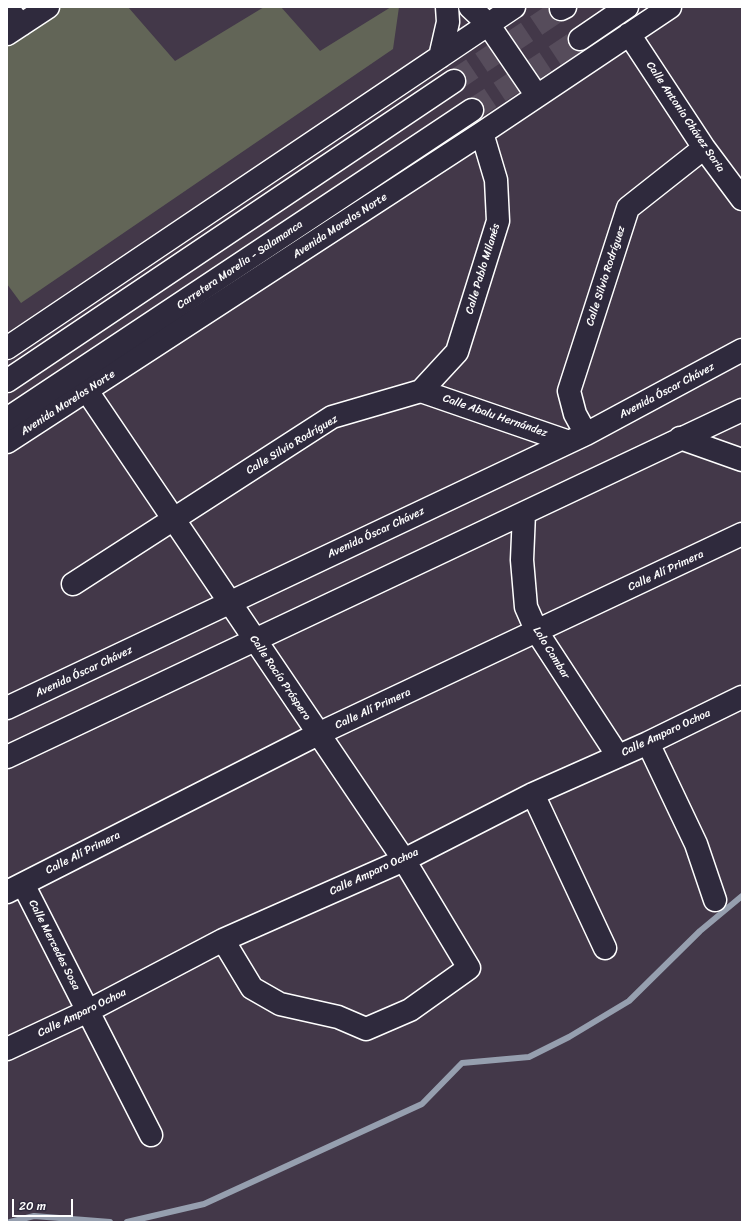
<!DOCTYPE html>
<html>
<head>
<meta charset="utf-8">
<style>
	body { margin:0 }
	#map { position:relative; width:749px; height:1229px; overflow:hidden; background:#433849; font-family:Sriracha,sans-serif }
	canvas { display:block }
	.frame { position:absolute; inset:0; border:8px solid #fff; pointer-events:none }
	.scale { position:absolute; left:12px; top:1199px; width:61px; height:18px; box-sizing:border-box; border:2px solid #fff; border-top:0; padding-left:5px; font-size:12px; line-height:14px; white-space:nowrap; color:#fff; -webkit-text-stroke:3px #2f2a3d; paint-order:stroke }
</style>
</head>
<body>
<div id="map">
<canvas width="749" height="1229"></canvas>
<div class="frame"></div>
<div class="scale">20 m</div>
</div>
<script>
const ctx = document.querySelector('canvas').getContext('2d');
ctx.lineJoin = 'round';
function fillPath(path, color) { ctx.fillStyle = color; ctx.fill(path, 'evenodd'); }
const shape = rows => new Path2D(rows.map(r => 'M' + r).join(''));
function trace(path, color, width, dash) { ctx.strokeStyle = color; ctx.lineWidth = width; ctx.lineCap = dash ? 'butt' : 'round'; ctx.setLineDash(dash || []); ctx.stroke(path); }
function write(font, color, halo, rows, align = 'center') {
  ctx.font = font + ' Sriracha,sans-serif'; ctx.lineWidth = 4; ctx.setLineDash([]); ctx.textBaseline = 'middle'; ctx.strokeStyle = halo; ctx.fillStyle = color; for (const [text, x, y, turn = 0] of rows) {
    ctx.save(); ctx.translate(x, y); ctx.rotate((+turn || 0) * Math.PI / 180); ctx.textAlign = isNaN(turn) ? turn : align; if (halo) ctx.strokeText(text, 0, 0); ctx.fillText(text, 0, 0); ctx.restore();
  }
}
fillPath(shape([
	[61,7,128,7,175,61,264,7,281,7,320,51,391,7,399,7,393,49,21,303,7,284,7,44]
]), '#626557');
trace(shape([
	[10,1222,34,1216,110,1222],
	[127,1222,204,1204,422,1104,462,1063,529,1057,569,1037,629,1001,700,931,742,896]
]), '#969faf', 6);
trace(shape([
	[454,81,561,9],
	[472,110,580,39]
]), '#564c5b', 22, [22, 11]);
const minor = shape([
	[470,7,488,24,537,96],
	[7,8,21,25],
	[7,34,48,7],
	[629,34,704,148,742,199],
	[440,57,448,22,447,7],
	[7,348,514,7],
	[87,391,404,860,469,968,410,1010,366,1029,338,1017,280,1004,252,988,223,940],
	[421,391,569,442],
	[586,434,575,414,569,391,628,208,704,148],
	[680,438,742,460],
	[7,442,482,133,670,7],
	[524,513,522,560,526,607,537,632,618,756],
	[73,584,332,417,421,391,457,352,498,221,496,180,482,133],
	[7,708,586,434,742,350],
	[648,743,696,844,715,900],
	[7,757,742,410],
	[533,794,605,948],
	[23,884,151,1135],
	[7,892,318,734,742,534],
	[7,1049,88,1011,223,940,404,860,533,794,648,743,742,697]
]);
const highway = shape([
	[561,9,565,7],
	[580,39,627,7],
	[7,381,454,81],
	[7,419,472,110]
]);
trace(minor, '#fff', 25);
trace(highway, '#fff', 25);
trace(minor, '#2f2a3d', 22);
trace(highway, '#2f2a3d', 22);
write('11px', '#fff', '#2f2a3d', [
	["Calle Antonio Chávez Soria",685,117,56],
	["Avenida Morelos Norte",340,226,-33],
	["Carretera Morelia - Salamanca",240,265,-34],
	["Calle Pablo Milanés",483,269,-73],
	["Calle Silvio Rodríguez",606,276,-72],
	["Avenida Óscar Chávez",667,391,-28],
	["Avenida Morelos Norte",68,403,-33],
	["Calle Abalu Hernández",495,416,19],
	["Calle Silvio Rodríguez",292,445,-31],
	["Avenida Óscar Chávez",376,533,-25],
	["Calle Alí Primera",666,571,-25],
	["Lolo Cambar",551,653,58],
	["Avenida Óscar Chávez",84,672,-25],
	["Calle Rocío Próspero",280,678,56],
	["Calle Alí Primera",373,709,-25],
	["Calle Amparo Ochoa",666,733,-25],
	["Calle Alí Primera",83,853,-27],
	["Calle Amparo Ochoa",374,872,-25],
	["Calle Mercedes Sosa",54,945,63],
	["Calle Amparo Ochoa",82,1013,-26]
]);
</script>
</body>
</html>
